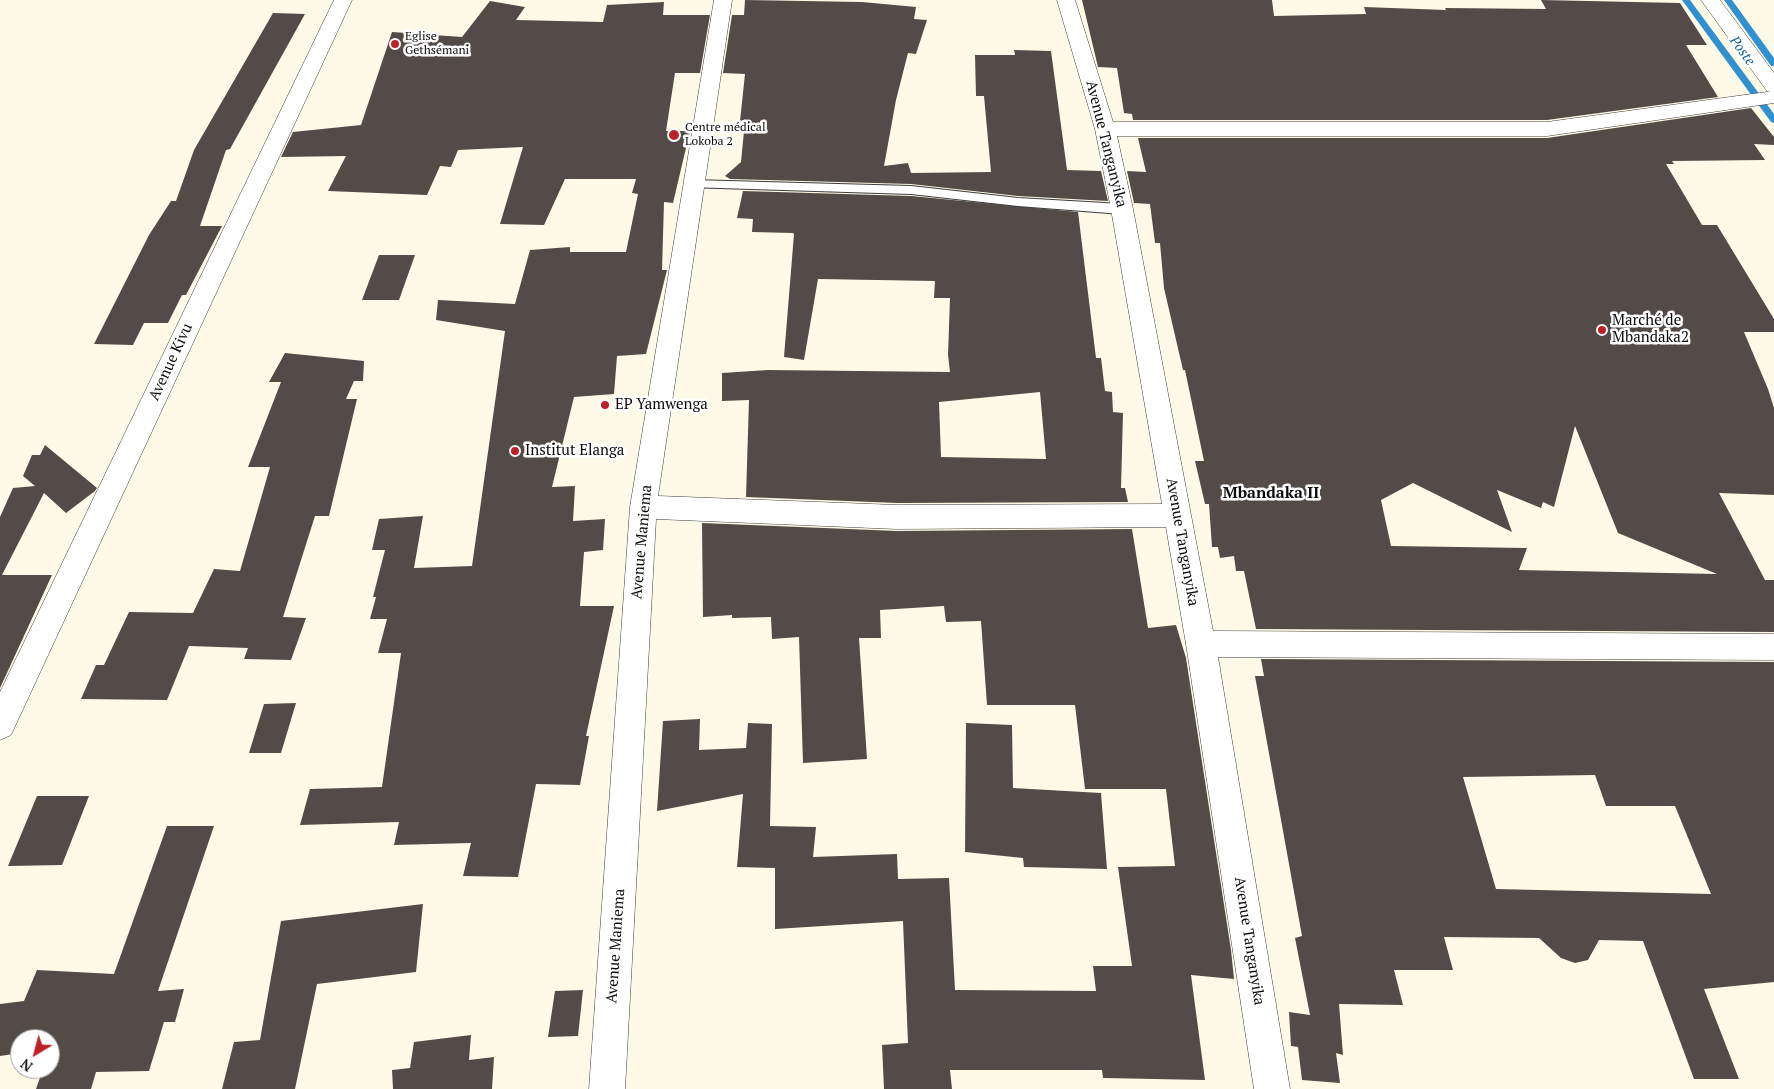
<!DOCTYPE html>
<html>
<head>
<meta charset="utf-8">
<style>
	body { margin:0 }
	#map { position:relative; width:1774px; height:1089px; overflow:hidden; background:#fffae8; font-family:"PT Serif",serif }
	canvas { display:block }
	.north { position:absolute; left:10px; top:1029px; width:50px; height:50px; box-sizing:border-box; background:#fff; border:1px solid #9d9d9d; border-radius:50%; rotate:217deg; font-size:14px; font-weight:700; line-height:20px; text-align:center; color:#0a0a0a }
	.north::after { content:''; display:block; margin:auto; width:18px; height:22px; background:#bc2129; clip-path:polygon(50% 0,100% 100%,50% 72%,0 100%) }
</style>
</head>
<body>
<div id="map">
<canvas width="1774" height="1089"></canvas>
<div class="north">N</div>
</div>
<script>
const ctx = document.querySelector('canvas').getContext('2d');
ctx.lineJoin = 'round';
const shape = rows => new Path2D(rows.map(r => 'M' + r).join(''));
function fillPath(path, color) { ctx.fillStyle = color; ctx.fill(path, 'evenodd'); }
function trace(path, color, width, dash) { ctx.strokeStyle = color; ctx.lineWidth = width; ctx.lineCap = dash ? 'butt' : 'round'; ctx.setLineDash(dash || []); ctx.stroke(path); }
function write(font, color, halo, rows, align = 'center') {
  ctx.font = font + ' "PT Serif",serif'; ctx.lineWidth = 5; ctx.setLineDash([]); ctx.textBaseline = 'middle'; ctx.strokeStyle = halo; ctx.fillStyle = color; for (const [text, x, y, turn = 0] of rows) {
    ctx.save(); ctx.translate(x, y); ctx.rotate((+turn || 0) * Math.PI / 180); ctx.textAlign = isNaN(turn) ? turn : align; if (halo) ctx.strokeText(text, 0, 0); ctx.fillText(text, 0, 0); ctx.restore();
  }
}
fillPath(shape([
	[1682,0,1690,0,1774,114,1774,123,1771,122,1682,0],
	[1724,0,1732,0,1774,58,1774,66,1771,66,1724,0]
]), '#3191d0');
fillPath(shape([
	[745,0,862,2,916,7,914,19,927,20,916,54,908,53,896,100,884,166,908,163,911,173,991,172,984,96,976,96,975,55,1015,55,1014,50,1051,51,1067,170,1101,171,1108,201,1018,196,911,184,730,179,725,176,741,162,745,121,740,121,745,74,723,73,732,15,744,15],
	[1082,0,1272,0,1274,16,1366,14,1364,7,1446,10,1445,8,1546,9,1541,0,1680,3,1707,45,1686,45,1718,97,1547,120,1133,120,1132,114,1124,113,1117,68,1098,67],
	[490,1,525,7,516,20,603,22,607,5,664,2,663,15,710,15,700,73,675,73,666,131,690,131,673,203,664,202,662,270,667,270,646,354,617,356,614,394,574,397,552,487,575,486,573,521,605,519,603,550,584,552,580,606,614,606,586,736,589,736,580,785,536,784,518,877,463,876,471,843,394,845,399,822,300,825,310,789,382,787,401,653,378,653,387,619,370,619,376,597,373,597,385,550,372,550,379,519,423,516,414,568,472,566,505,331,436,320,438,300,515,304,530,250,570,247,570,252,626,252,638,194,632,193,636,179,565,179,544,225,500,224,523,147,458,150,451,167,440,166,427,195,328,191,346,156,281,157,293,132,361,125,392,32,462,37],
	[273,13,305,14,230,149,226,150,200,226,222,226,186,295,182,295,168,323,144,323,133,345,94,344,149,235,171,201,176,201,194,150],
	[1751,108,1774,137,1774,145,1754,144,1765,160,1672,161,1674,164,1666,164,1702,225,1717,225,1774,319,1774,332,1744,332,1768,389,1774,408,1774,495,1719,493,1765,580,1774,580,1774,632,1256,629,1244,571,1236,571,1234,556,1220,558,1218,547,1212,547,1209,504,1205,504,1195,461,1204,461,1185,370,1183,370,1164,288,1160,243,1155,243,1150,204,1134,203,1127,171,1146,172,1138,138,1547,138],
	[1575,426,1618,533,1717,574,1519,570,1527,548,1391,546,1381,500,1413,483,1512,532,1497,490,1541,508,1543,502,1554,507],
	[743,191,911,196,1078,212,1096,358,1101,358,1105,391,1112,392,1113,412,1123,413,1121,488,1125,488,1128,502,897,503,746,497,749,400,722,401,722,373,768,370,950,372,948,355,950,298,934,298,935,281,818,279,804,360,784,357,794,234,793,233,752,232,753,219,737,218],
	[1040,392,1046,459,941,457,939,402],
	[379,255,415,255,399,300,362,300],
	[285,353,364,361,363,381,354,381,346,399,357,399,329,516,315,516,283,617,306,618,291,660,244,659,248,648,189,646,167,700,81,699,96,665,104,665,129,612,193,613,214,569,240,571,270,467,248,467,281,382,269,382],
	[45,445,97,488,95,491,66,513,44,493,2,575,52,575,0,688,0,517,13,488,35,486,23,476,32,455,40,455],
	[702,523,897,531,1132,529,1148,628,1176,625,1186,658,1231,950,1234,979,1191,975,1205,1080,1103,1078,1102,1070,950,1070,952,1089,884,1089,882,1045,908,1043,903,921,775,929,775,868,737,867,743,794,657,811,663,721,700,719,699,750,746,748,748,723,772,724,770,826,816,827,813,857,897,854,898,879,949,878,955,990,1096,991,1093,966,1132,966,1118,867,1175,866,1166,789,1085,789,1075,705,987,705,981,621,946,622,944,606,880,610,881,638,859,638,867,759,803,763,799,637,772,639,771,617,732,618,732,615,703,617],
	[1261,659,1774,662,1774,982,1704,989,1739,1079,1694,1079,1643,941,1599,940,1588,960,1575,963,1561,958,1539,938,1444,937,1453,970,1394,970,1403,1005,1339,1004,1343,1055,1336,1053,1340,1083,1302,1080,1298,1047,1291,1046,1289,1012,1310,1015,1295,938,1302,936,1255,676,1264,676],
	[1595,775,1606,806,1675,806,1711,894,1496,889,1463,777],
	[296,703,281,753,249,753,264,704],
	[966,723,1012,725,1013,788,1101,793,1107,869,1024,867,1023,858,965,852],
	[37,796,89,796,62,865,8,866],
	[167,826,214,826,158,991,184,989,175,1022,164,1022,149,1071,96,1072,91,1089,36,1089,43,1069,50,1069,50,1039,20,1039,20,1053,0,1056,0,1004,24,1001,37,970,114,974],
	[423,904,416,972,317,984,295,1089,222,1089,234,1042,260,1040,281,921],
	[583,990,578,1036,548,1037,555,991],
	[471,1035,469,1060,494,1057,492,1089,393,1089,392,1070,410,1068,414,1042]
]), '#534b47');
const service = shape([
	[692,180,911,186,1018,198,1122,204,1127,206,1129,209,1127,212,1122,214,1018,206,911,194,687,187,686,184,692,180]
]);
const minor = shape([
	[334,0,352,0,11,735,0,740,0,692,334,0],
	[714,0,732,0,658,496,897,505,1162,504,1111,209,1095,129,1057,0,1075,0,1113,122,1547,122,1774,91,1774,103,1547,136,1117,136,1133,209,1213,631,1774,634,1774,660,1218,657,1290,1089,1254,1089,1186,644,1166,527,897,529,656,519,625,1089,589,1089,630,507,714,0]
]);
const tertiary = shape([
	[1701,0,1720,0,1774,73,1774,93,1767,91,1701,0]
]);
trace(service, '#3d3d3d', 2);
trace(minor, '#3d3d3d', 1);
trace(tertiary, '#3d3d3d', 1);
fillPath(service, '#fff');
fillPath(minor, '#fff');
fillPath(tertiary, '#fff');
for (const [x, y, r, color] of [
	[395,44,5,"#bc2129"],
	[674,135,6,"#bc2129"],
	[1602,330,5,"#bc2129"],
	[605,405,5,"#bc2129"],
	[515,451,5,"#bc2129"]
]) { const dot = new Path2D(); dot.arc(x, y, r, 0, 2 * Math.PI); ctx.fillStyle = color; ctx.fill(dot); trace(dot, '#fff', 2); }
write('12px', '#0a0a0a', '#fff', [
	["Eglise",405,37],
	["Gethsémani",405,51],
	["Centre médical",685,128],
	["Lokoba 2",685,142]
], 'left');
write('italic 14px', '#12619d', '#fff', [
	["Poste",1742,51,54]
]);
write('15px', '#0a0a0a', '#fff', [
	["Avenue Tanganyika",1106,144,76],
	["Avenue Kivu",171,362,-65],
	["Avenue Maniema",642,542,-85],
	["Avenue Tanganyika",1182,542,80],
	["Avenue Tanganyika",1249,941,81],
	["Avenue Maniema",616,946,-86]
]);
write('15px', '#0a0a0a', '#fff', [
	["Marché de",1612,321],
	["Mbandaka2",1612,338],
	["EP Yamwenga",615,405],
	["Institut Elanga",525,451]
], 'left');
write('bold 16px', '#0a0a0a', '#fff', [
	["Mbandaka II",1271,493]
]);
</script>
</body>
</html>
